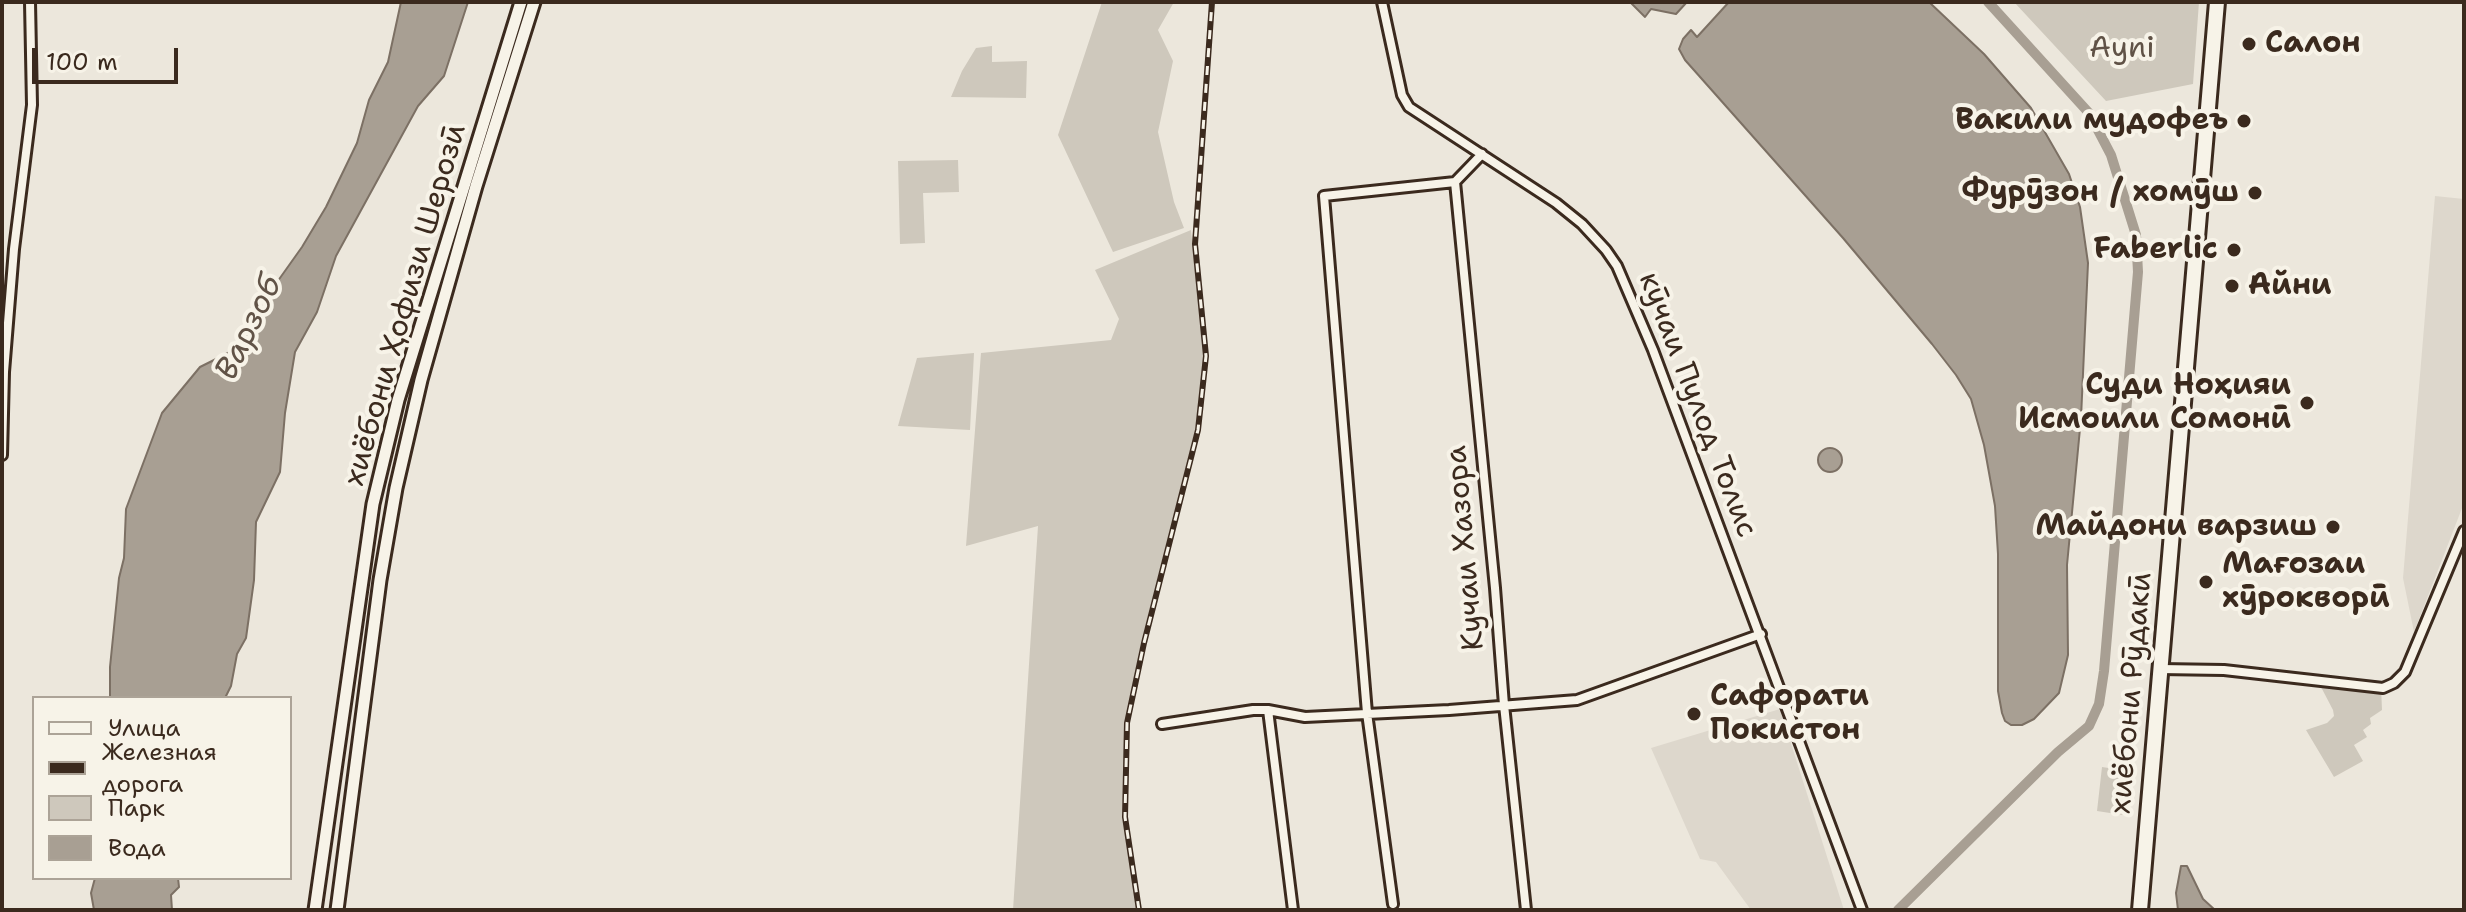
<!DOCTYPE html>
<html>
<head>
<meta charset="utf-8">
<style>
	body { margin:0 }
	#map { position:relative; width:2466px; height:912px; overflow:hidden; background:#ece7dc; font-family:"Shantell Sans",sans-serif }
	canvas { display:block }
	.frame { position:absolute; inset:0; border:4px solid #3b2a1e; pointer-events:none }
	.legend { position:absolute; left:32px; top:696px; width:260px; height:184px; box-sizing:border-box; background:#f7f3e8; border:2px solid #aca397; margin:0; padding:10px 14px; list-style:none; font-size:24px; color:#3b2a1e }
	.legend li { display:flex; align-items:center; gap:16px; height:40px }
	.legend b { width:40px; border:2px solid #aca397 }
	.scale { position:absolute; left:32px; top:48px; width:146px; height:36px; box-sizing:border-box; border:4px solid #3b2a1e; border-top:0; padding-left:10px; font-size:24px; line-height:28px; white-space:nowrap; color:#3b2a1e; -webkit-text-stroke:6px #f7f3e8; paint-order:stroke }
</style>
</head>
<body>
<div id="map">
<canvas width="2466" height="912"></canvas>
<div class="frame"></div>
<ul class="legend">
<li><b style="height:10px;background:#f7f3e8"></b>Улица</li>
<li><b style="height:10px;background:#3b2a1e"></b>Железная дорога</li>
<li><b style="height:22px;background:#cec8bc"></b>Парк</li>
<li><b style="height:22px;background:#a89f93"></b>Вода</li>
</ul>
<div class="scale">100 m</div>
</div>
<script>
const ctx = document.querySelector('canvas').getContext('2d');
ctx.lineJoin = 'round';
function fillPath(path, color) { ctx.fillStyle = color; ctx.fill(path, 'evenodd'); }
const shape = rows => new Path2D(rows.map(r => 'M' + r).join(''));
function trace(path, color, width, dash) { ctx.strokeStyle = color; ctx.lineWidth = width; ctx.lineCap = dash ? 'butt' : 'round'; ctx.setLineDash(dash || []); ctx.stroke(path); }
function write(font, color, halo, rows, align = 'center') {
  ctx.font = font + ' "Shantell Sans",sans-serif'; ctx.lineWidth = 8; ctx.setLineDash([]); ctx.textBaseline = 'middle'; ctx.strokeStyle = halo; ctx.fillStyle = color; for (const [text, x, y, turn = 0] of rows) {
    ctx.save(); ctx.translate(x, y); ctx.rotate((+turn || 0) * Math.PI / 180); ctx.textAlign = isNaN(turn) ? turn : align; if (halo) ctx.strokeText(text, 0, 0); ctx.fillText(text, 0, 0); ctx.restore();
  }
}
fillPath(shape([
	[2435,196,2464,199,2464,503,2414,632,2403,578],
	[1780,709,1844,910,1751,910,1716,862,1700,859,1651,748]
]), '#ddd7cc');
fillPath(shape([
	[1102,2,1174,2,1158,30,1173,61,1158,132,1174,202,1184,228,1113,252,1058,135],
	[2014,2,2199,2,2193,84,2106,101],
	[992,46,992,62,1027,61,1026,98,951,97,962,71,976,48],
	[958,160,959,192,923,193,925,243,900,244,898,161],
	[1191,230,1204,357,1195,431,1141,643,1125,724,1122,818,1139,910,1013,910,1038,526,966,546,981,353,1111,340,1119,319,1095,270],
	[974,353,970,430,898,426,917,358],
	[2321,681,2381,686,2382,710,2370,718,2371,724,2363,730,2367,737,2354,745,2363,761,2334,777,2306,730,2327,723,2334,716,2333,710,2321,687],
	[2102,767,2128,771,2123,815,2097,811]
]), '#cec8bc');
const water = shape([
	[401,2,468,2,444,76,418,106,336,256,317,312,295,352,285,413,280,472,256,522,254,580,246,638,237,654,231,686,225,698,110,698,110,667,119,578,124,558,126,509,162,413,200,367,228,353,263,317,275,285,302,247,326,207,357,143,369,100,388,62,401,2],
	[1630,2,1687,2,1676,14,1651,9,1645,17,1630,2],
	[1729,2,1929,2,1984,54,2031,108,2069,174,2080,207,2088,263,2081,418,2067,565,2068,655,2059,693,2034,719,2022,725,2011,725,2005,721,2002,713,1998,691,1998,554,1995,506,1984,445,1971,399,1956,375,1932,344,1843,238,1685,60,1679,49,1683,39,1691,30,1697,37,1729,2],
	'1818 460a12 12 0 1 1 24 0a12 12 0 1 1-24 0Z',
	[2181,866,2187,866,2203,899,2215,910,2178,910,2176,893,2181,866],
	[95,878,178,878,179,887,171,895,172,910,94,910,91,893,95,878]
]);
fillPath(water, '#a89f93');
trace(water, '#7c7064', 2);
trace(shape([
	[1898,910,2058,752,2089,726,2099,704,2104,671,2138,272,2136,235,2111,155,2089,113,1988,2]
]), '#a89f93', 10);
const street = shape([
	[1382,2,1402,95,1409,107,1556,203,1582,224,1606,250,1617,266,1653,350,1862,910],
	[1455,182,1495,588,1504,705,1526,910],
	[2,455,4,372,14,249,32,105,30,2],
	[2160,669,2224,670,2383,688,2394,683,2405,672,2464,531],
	[1268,710,1293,910],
	[1162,724,1253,710,1268,710,1305,717,1449,710,1577,700,1761,634],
	[1393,904,1367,713,1324,196,1455,182,1482,154]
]);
const secondary = shape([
	[315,910,373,504,398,400,521,2],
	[337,910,380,580,396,488,421,380,476,186,534,2]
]);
const highway = shape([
	[2140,910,2217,2]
]);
trace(street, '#3b2a1e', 14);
trace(secondary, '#3b2a1e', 17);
trace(highway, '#3b2a1e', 20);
trace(street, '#f7f3e8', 8);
trace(secondary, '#f7f3e8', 11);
trace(highway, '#f7f3e8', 14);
const rail = shape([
	[1139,910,1125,817,1127,723,1144,643,1198,430,1206,356,1195,244,1212,2]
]);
trace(rail, '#3b2a1e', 6);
trace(rail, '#f7f3e8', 3, [9]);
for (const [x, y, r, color] of [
	[2249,44,8,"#3b2a1e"],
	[2244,121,8,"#3b2a1e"],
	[2255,193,8,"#3b2a1e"],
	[2234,250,8,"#3b2a1e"],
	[2232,286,8,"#3b2a1e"],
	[2307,403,8,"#3b2a1e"],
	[2333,527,8,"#3b2a1e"],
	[2206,582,8,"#3b2a1e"],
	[1694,714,8,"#3b2a1e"]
]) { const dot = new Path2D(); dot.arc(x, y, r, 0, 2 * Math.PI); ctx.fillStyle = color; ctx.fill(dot); trace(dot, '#f7f3e8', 3); }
write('bold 30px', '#3b2a1e', '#f7f3e8', [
	["Салон",2265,44,"left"],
	["Вакили мудофеъ",2228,121],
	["Фурӯзон / хомӯш",2239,193],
	["Faberlic",2218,250],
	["Айни",2248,286,"left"],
	["Суди Ноҳияи",2291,386],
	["Исмоили Сомонӣ",2291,420],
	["Майдони варзиш",2317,527],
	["Мағозаи",2222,565,"left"],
	["хӯрокворӣ",2222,599,"left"],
	["Сафорати",1710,697,"left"],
	["Покистон",1710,731,"left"]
], 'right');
write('30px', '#605246', '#f7f3e8', [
	["Ayni",2122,49]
]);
write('30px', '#3b2a1e', '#f7f3e8', [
	["хиёбони Ҳофизи Шерозӣ",406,305,-74],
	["кӯчаи Пулод Толис",1697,405,69],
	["Кучаи Хазора",1466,548,-95],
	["хиёбони Рӯдакӣ",2132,693,-85]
]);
write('italic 32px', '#615347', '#f7f3e8', [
	["Варзоб",250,328,-64]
]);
</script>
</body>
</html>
